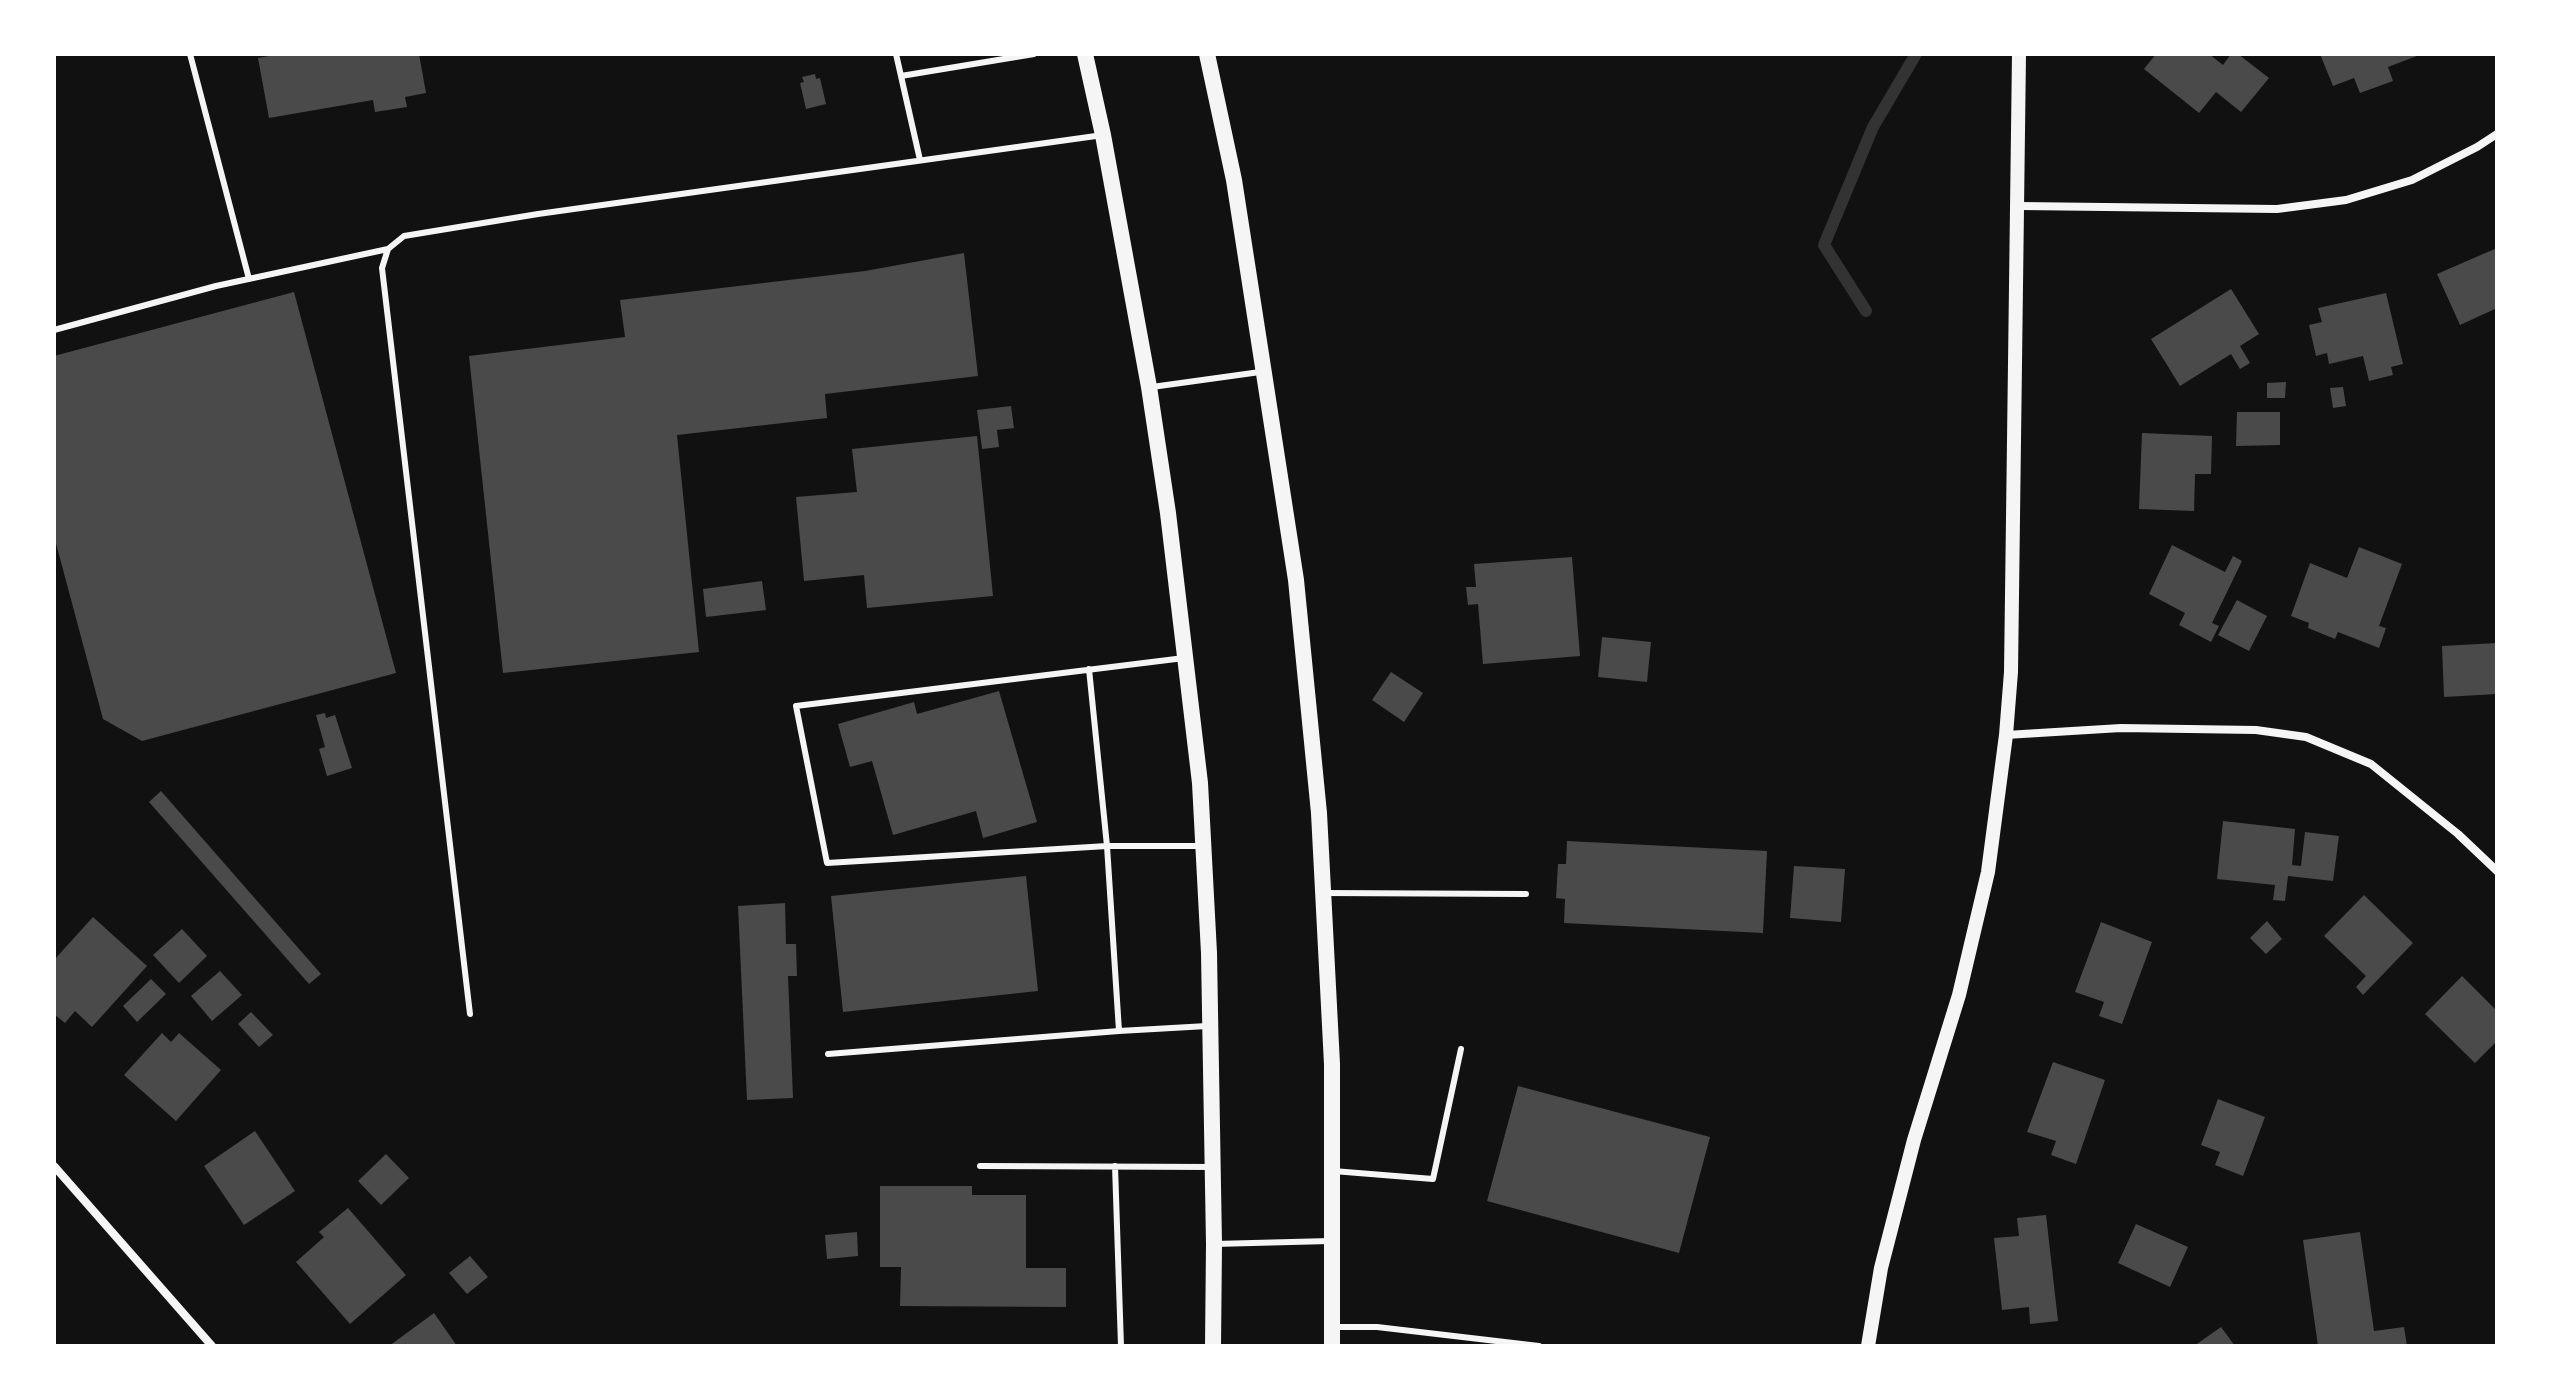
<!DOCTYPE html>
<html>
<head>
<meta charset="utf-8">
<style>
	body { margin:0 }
	#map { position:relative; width:2551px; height:1400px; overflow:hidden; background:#111; font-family:"DejaVu Sans",sans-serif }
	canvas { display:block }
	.frame { position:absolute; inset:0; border:56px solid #fff; pointer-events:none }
</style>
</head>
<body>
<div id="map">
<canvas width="2551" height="1400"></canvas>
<div class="frame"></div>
</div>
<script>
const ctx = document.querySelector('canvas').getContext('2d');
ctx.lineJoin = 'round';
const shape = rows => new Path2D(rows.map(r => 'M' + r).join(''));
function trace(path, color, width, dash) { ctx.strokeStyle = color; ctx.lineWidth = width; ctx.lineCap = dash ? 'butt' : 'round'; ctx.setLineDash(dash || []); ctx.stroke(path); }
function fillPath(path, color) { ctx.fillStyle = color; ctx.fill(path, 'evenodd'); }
trace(shape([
	[1866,311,1824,245,1873,127,1916,54]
]), '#333', 12);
fillPath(shape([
	[280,54,419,54,426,93,405,97,407,107,375,112,373,100,269,118,258,58],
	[2156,54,2209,54,2223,65,2231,54,2238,54,2269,78,2241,112,2216,92,2199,113,2144,69],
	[2320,54,2422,54,2388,67,2393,81,2360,93,2354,78,2333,86],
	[815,74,816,79,820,78,826,104,806,109,800,83,804,82,802,77],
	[2497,248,2497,308,2460,325,2437,274],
	[964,253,978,376,825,394,827,418,677,435,699,652,503,673,469,356,625,337,620,300,865,271],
	[2231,289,2259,334,2240,346,2250,363,2240,369,2231,354,2180,386,2151,339],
	[294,292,396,673,142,741,103,719,54,536,54,356],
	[2386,293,2403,364,2391,367,2393,375,2369,381,2363,356,2329,364,2327,353,2316,356,2309,325,2322,322,2318,308],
	[2286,382,2285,398,2267,398,2267,383],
	[2343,387,2346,406,2333,408,2330,388],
	[1011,406,1014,428,997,430,999,447,982,449,977,410],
	[2237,412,2280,412,2280,445,2236,446],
	[2142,433,2212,436,2211,474,2195,474,2194,511,2139,509],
	[977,436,993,596,867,608,864,575,804,581,796,497,857,492,852,449],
	[2172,545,2225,572,2233,556,2242,561,2212,623,2219,626,2211,642,2179,625,2185,613,2149,594],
	[2359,547,2402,564,2379,626,2386,628,2379,648,2338,632,2335,639,2308,628,2309,623,2291,616,2310,563,2347,578],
	[1572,557,1580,656,1483,664,1478,604,1468,605,1466,587,1476,587,1474,564],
	[762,581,766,610,706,617,703,589],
	[2237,600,2267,616,2249,651,2218,635],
	[1602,637,1651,642,1647,682,1598,677],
	[2497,643,2497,694,2444,697,2442,646],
	[1391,672,1423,693,1404,722,1372,700],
	[999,691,1037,822,983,838,976,811,893,835,872,761,850,767,838,724,914,702,917,714],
	[325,713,326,718,335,715,352,768,327,776,319,749,325,747,316,715],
	[161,791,321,974,309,984,149,802],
	[2223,821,2295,829,2292,865,2301,866,2305,832,2339,836,2333,881,2288,876,2285,901,2273,900,2275,885,2217,879],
	[1567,841,1767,851,1763,933,1564,923,1565,899,1556,898,1558,864,1566,864],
	[1794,866,1845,869,1841,922,1790,918],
	[1026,876,1038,991,843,1012,831,896],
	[2364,895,2413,943,2363,995,2356,987,2366,976,2324,936],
	[785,903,786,944,796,944,797,976,788,976,793,1098,747,1100,738,906],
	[93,917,147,966,92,1027,75,1011,65,1023,54,1014,54,960],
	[2267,921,2282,939,2266,954,2250,938],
	[2101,922,2152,942,2122,1024,2099,1016,2104,1002,2075,992],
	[182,929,207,956,179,983,153,955],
	[220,971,242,995,212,1021,191,996],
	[2462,976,2497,1011,2497,1041,2475,1063,2425,1014],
	[151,979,166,994,137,1022,123,1006],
	[251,1012,273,1035,259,1047,238,1024],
	[162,1033,171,1042,179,1033,221,1070,176,1121,124,1075],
	[2053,1062,2105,1080,2076,1164,2051,1155,2056,1141,2027,1132],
	[1518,1086,1710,1137,1679,1253,1487,1201],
	[2218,1099,2265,1117,2243,1176,2215,1165,2220,1152,2201,1145],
	[255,1131,295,1191,244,1225,204,1166],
	[386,1154,409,1178,381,1205,358,1181],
	[880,1186,972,1186,972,1195,1026,1195,1026,1268,1066,1268,1066,1307,900,1306,901,1267,880,1267],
	[348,1208,406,1275,350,1324,296,1262,324,1237,319,1232],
	[2046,1215,2058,1321,2030,1324,2029,1307,2002,1310,1994,1238,2019,1236,2017,1218],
	[2136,1224,2188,1247,2170,1287,2118,1263],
	[857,1232,858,1256,827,1259,825,1235],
	[2360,1232,2374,1331,2404,1327,2407,1346,2318,1346,2303,1240],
	[470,1256,488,1277,467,1294,449,1273],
	[434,1313,457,1346,389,1346],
	[2221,1327,2235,1346,2194,1346]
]), '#4a4a4a');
trace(shape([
	[190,54,249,279],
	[896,54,920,160],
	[901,76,1034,54],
	[54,330,216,286,388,249],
	[1152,387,1260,372],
	[1184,658,796,706,827,863,1107,846,1203,846],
	[1323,893,1526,894],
	[470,1014,382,268,388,249,404,236,538,214,1103,135],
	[1119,1031,1207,1026],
	[828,1054,1119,1031,1107,846,1089,669],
	[980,1166,1213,1167],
	[1115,1166,1121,1346],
	[1333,1171,1433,1179,1461,1049],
	[1214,1244,1330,1241],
	[1335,1327,1377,1327,1539,1346]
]), '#f5f5f5', 6);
trace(shape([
	[2019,206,2277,209,2346,200,2412,180,2477,147,2497,134],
	[2006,735,2121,728,2256,730,2306,737,2371,764,2458,834,2497,871],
	[54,1166,212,1346]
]), '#f5f5f5', 8);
trace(shape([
	[1868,1346,1881,1268,1914,1140,1959,995,1988,872,2006,735,2011,672,2019,54]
]), '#f5f5f5', 14);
trace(shape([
	[1085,54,1103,135,1149,387,1168,513,1200,783,1209,953,1214,1244,1213,1346],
	[1207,54,1234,180,1296,580,1319,813,1332,1064,1332,1346]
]), '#f5f5f5', 16);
</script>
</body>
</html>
